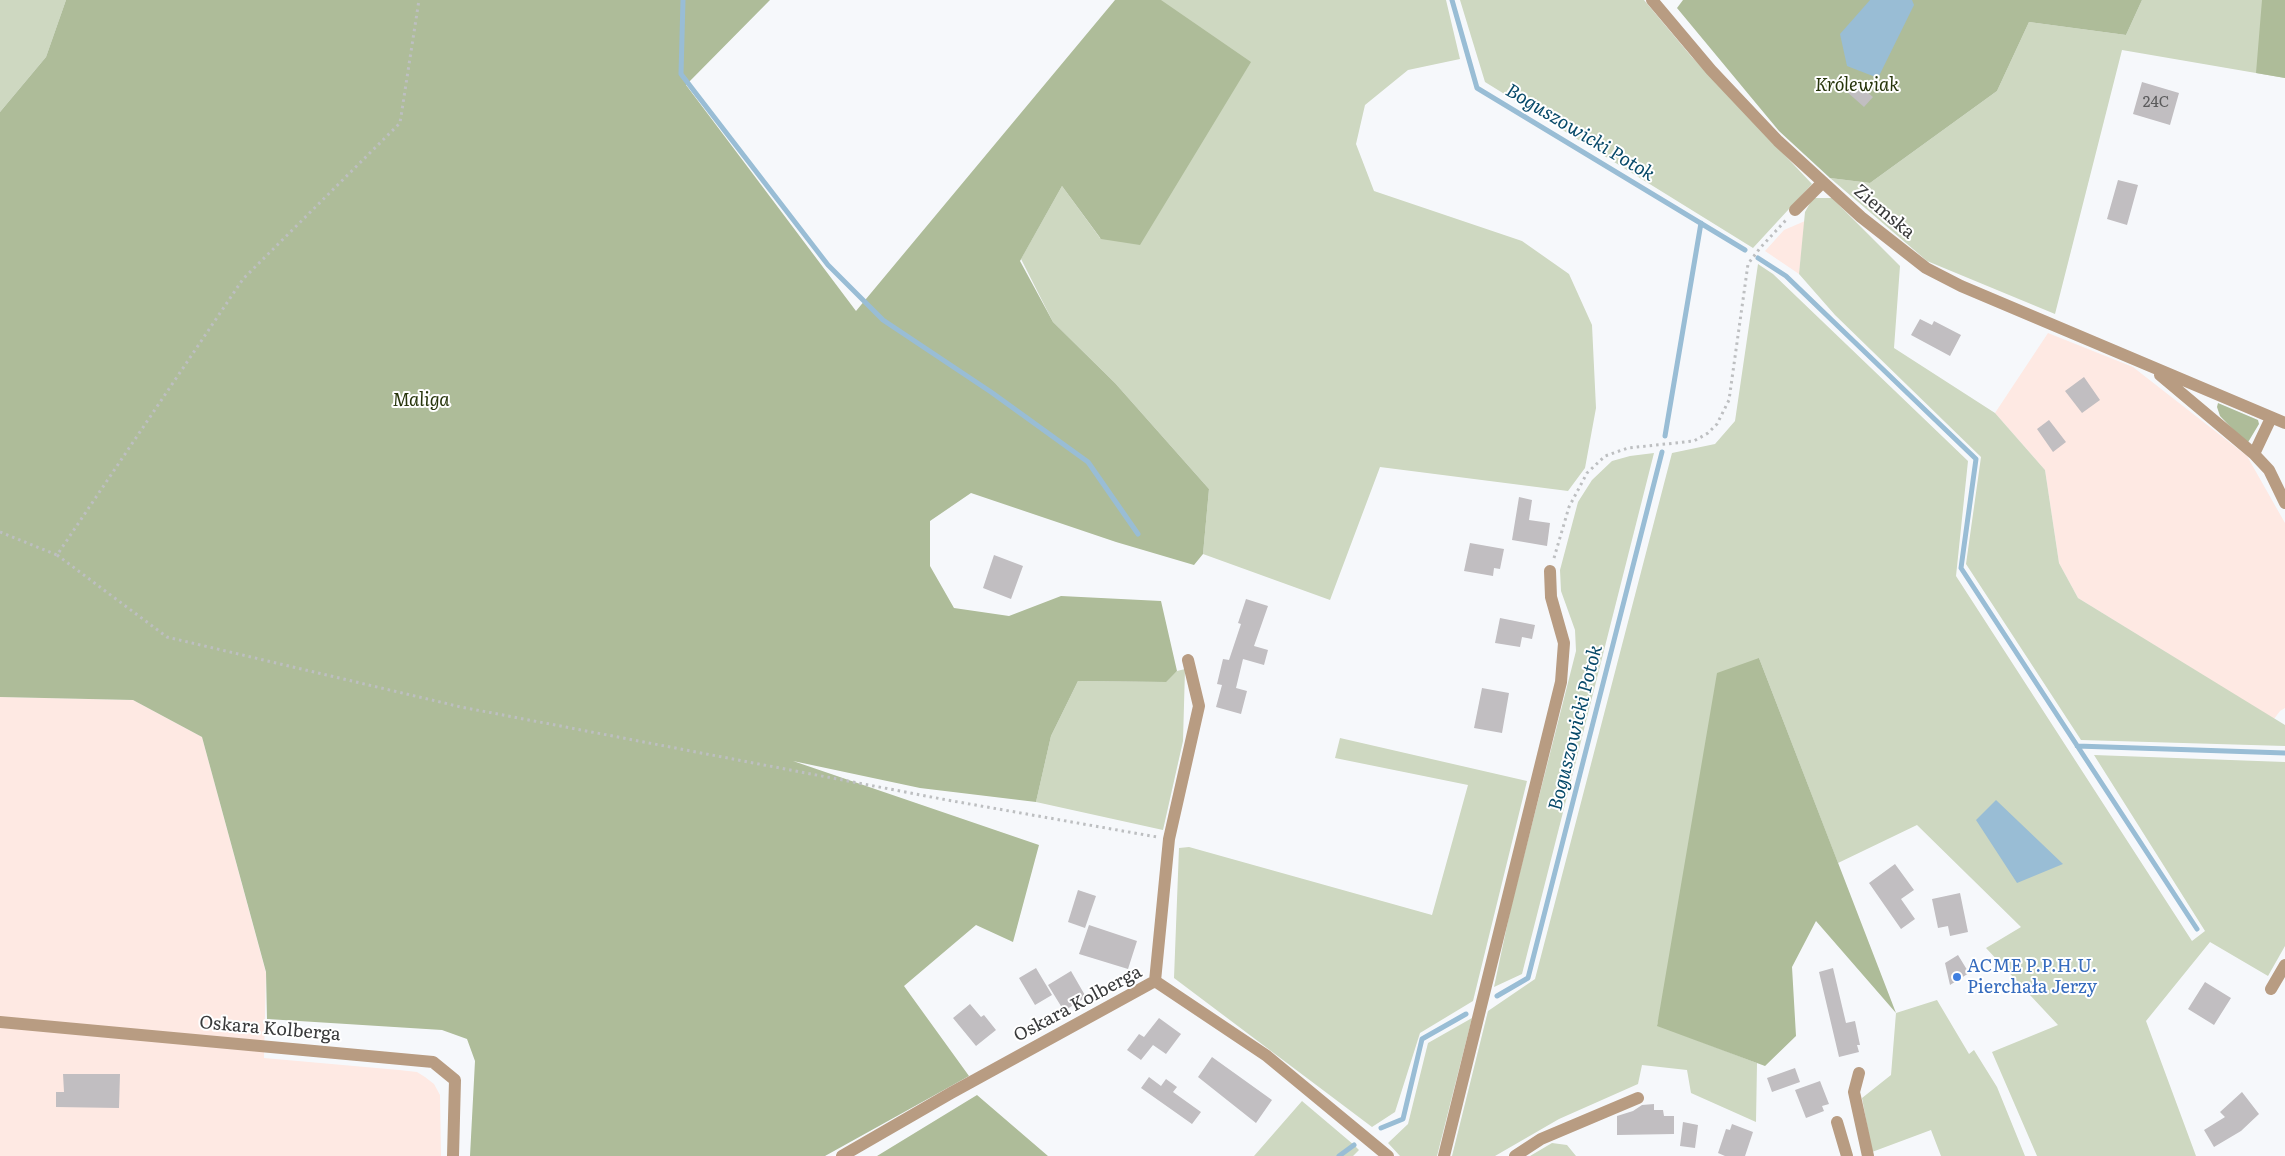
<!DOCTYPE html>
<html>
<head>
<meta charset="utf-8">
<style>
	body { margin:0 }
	canvas { display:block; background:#f6f8fb }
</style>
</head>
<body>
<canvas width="2285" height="1156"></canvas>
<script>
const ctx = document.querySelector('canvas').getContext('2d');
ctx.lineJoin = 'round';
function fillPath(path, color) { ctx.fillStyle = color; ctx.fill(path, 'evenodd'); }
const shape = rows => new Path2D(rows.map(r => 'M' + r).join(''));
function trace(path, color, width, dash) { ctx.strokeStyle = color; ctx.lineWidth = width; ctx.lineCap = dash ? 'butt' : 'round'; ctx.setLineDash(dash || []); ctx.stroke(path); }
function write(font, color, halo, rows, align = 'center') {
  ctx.font = font + ' Literata,serif'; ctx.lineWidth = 4; ctx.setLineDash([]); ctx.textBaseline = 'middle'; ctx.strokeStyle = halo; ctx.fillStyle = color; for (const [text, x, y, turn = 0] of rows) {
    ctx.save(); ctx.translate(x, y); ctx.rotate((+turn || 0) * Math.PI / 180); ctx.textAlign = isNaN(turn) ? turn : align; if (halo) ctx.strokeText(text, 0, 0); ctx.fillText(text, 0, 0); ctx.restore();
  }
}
fillPath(shape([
	[1805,221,1799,274,1765,251,1784,230],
	[2048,333,2133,367,2247,456,2285,523,2285,708,2280,711,2274,719,2078,598,2059,563,2045,470,1995,413],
	[0,697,133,700,202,737,266,973,264,1058,399,1070,417,1072,425,1077,434,1084,440,1095,441,1156,0,1156]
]), '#fee9e3');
fillPath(shape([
	[0,0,66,0,46,57,0,112],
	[1153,0,1446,0,1460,59,1408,70,1365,105,1356,144,1374,191,1522,241,1569,274,1592,325,1596,408,1585,468,1568,491,1380,467,1330,600,1203,554,1209,489,1115,383,1053,322,1021,259,1062,186,1100,238],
	[1460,0,1644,0,1691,56,1812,184,1753,248,1485,82],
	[2142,0,2285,0,2285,78,2122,50,2055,314,1927,261,1830,178,1870,183,1997,91,2029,22,2126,35],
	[1813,198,1832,198,1900,266,1894,348,1995,413,2045,470,2059,563,2078,598,2285,725,2285,746,2081,740,1966,564,1981,457,1835,315,1799,274,1805,212],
	[1758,264,1773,274,1968,461,1956,576,2192,941,2205,931,2094,755,2285,762,2285,946,2268,976,2210,942,2146,1021,2196,1156,2037,1156,1992,1052,2058,1025,1986,948,2021,927,1917,825,1838,863,1759,658,1657,1025,1757,1063,1756,1122,1691,1093,1687,1070,1642,1065,1638,1084,1559,1119,1495,1156,1452,1156,1488,1011,1535,979,1672,453,1715,444,1735,421],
	[1654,453,1522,974,1494,987,1511,907,1576,651,1575,630,1561,591,1560,570,1578,502,1592,480,1612,461,1630,456],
	[1185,669,1183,741,1163,830,1036,802,1051,736,1078,681,1165,682,1177,671],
	[1340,738,1527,781,1473,1001,1420,1033,1395,1112,1372,1127,1174,978,1179,848,1189,847,1432,915,1468,785,1335,758],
	[1937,1000,1969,1054,1974,1050,1997,1087,2025,1156,1941,1156,1931,1130,1872,1152,1862,1098,1891,1075,1896,1013],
	[1472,1018,1437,1156,1400,1156,1388,1143,1408,1124,1428,1043],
	[1302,1101,1354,1145,1359,1150,1353,1156,1254,1156],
	[1552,1143,1567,1145,1576,1156,1530,1156]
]), '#ced8c1');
fillPath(shape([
	[66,0,770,0,686,85,856,311,1115,0,1161,0,1251,62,1140,245,1101,239,1062,186,1020,261,1053,322,1115,383,1209,489,1203,554,1194,565,1116,542,971,493,930,521,930,566,954,608,1009,616,1061,596,1161,601,1177,671,1166,682,1078,681,1051,736,1036,802,920,788,793,761,1039,845,1013,942,976,925,904,986,969,1076,825,1156,470,1156,475,1061,467,1039,442,1030,267,1019,266,972,202,737,133,700,0,697,0,112,46,57],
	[1683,0,2142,0,2126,35,2029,22,1997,91,1870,183,1830,178,1779,131,1677,8],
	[2262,0,2285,0,2285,78,2256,73],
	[2218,403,2258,420,2259,424,2247,444,2220,416,2217,407],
	[1759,658,1896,1013,1816,921,1792,967,1796,1036,1765,1066,1657,1026,1717,673],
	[977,1095,1048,1156,877,1156]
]), '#aebc99');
fillPath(shape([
	[1870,0,1912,0,1914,5,1878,78,1847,66,1840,34],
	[1996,800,2063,864,2017,883,1976,820]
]), '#99bdd5');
trace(shape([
	[683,0,681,74,828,265,883,320,991,392,1088,462,1138,534],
	[1452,0,1477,88,1745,250],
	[1758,258,1786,276,1976,459,1961,568,2197,929],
	[1665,436,1701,223],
	[2077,746,2285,753],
	[1497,996,1528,978,1662,452],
	[1381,1128,1403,1119,1422,1039,1466,1014],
	[1339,1156,1354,1145]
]), '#99bdd5', 5);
fillPath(shape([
	[1854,81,1873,97,1864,107,1846,91],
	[2142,82,2179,93,2170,125,2133,114],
	[2118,180,2138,185,2127,225,2107,219],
	[1920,319,1932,325,1934,321,1961,335,1950,356,1911,335],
	[2084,377,2100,400,2082,413,2065,391],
	[2049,420,2066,442,2053,452,2037,429],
	[1519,497,1532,500,1529,520,1550,523,1547,546,1512,540],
	[1470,543,1504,549,1500,569,1494,568,1493,576,1464,571],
	[994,555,1023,566,1011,599,983,588],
	[1246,599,1268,606,1254,646,1268,650,1264,665,1243,659,1236,688,1247,691,1241,714,1216,707,1222,685,1217,684,1223,659,1229,660,1241,624,1238,623],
	[1500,618,1535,625,1532,639,1522,637,1520,647,1495,643],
	[1482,688,1509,693,1502,733,1474,728],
	[1895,864,1914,890,1901,899,1915,919,1901,929,1869,883],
	[1078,890,1096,896,1085,928,1068,922],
	[1960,893,1968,932,1950,936,1948,926,1938,928,1932,899],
	[1089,925,1137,941,1128,969,1079,954],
	[1958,955,1969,973,1950,985,1945,963],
	[1036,968,1052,995,1035,1005,1019,978],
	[1833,968,1846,1023,1855,1021,1860,1045,1857,1045,1859,1052,1839,1057,1819,972],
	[1071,971,1086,997,1064,1011,1048,985],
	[2205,982,2231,998,2214,1025,2188,1009],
	[970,1004,981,1017,984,1015,996,1030,976,1046,953,1018],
	[1159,1018,1181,1034,1166,1054,1153,1045,1141,1060,1127,1050,1139,1034,1144,1037],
	[1212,1057,1272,1100,1256,1123,1198,1077],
	[1795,1068,1800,1082,1772,1092,1767,1078],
	[63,1074,120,1074,119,1108,56,1107,56,1092,64,1092],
	[1149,1077,1161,1086,1166,1079,1177,1087,1173,1092,1201,1112,1192,1124,1141,1088],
	[1820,1081,1829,1104,1822,1106,1824,1111,1806,1118,1795,1090],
	[2242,1092,2259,1114,2241,1131,2214,1147,2204,1130,2225,1117,2220,1112],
	[1654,1104,1654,1110,1663,1110,1664,1116,1674,1116,1674,1134,1617,1135,1617,1116,1633,1111,1642,1105],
	[1683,1122,1698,1125,1695,1148,1680,1146],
	[1732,1124,1753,1132,1745,1156,1725,1156,1718,1153,1726,1129,1730,1130]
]), '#c1bec1');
trace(shape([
	[0,532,57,555,243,279,400,123,419,0],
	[57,555,167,637,461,707,947,800,1157,837],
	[1554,558,1569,507,1587,473,1605,456,1628,448,1694,441,1708,433,1717,424,1729,400,1748,264,1760,248,1786,220]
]), '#bdbfc1', 3, [2.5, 4]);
trace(shape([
	[1652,0,1711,70,1778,141,1861,217,1926,268,1961,286,2285,423],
	[1795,210,1823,182],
	[2160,375,2254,454,2269,470,2285,503],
	[2254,454,2271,418],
	[1155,981,1169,839,1199,706,1188,660],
	[2271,989,2285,965],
	[0,1022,433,1062,455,1080,453,1156],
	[1859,1073,1854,1092,1868,1156],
	[1837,1122,1847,1156],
	[842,1156,951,1093,1155,981,1267,1056,1388,1156],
	[1444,1156,1561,682,1564,643,1551,597,1550,571],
	[1515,1156,1541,1139,1638,1098]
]), '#b89c82', 12);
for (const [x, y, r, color] of [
	[1957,977,5,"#3f7fe0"]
]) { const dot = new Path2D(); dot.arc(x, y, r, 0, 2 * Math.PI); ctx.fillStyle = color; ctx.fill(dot); trace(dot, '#fff', 2); }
write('15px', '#5b5b5c', null, [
	["24C",2156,103]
]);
write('italic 18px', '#26340a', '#fff', [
	["Królewiak",1857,86],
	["Maliga",421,401]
]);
write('18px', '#393a3b', '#fff', [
	["Ziemska",1884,212,40],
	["Oskara Kolberga",1078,1004,-28],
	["Oskara Kolberga",270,1029,5]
]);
write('18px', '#366cbe', '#fff', [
	["ACME P.P.H.U.",1967,967],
	["Pierchała Jerzy",1967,988]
], 'left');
write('italic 19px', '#084a6a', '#fff', [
	["Boguszowicki Potok",1580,133,31],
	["Boguszowicki Potok",1576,728,-76]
]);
</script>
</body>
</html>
